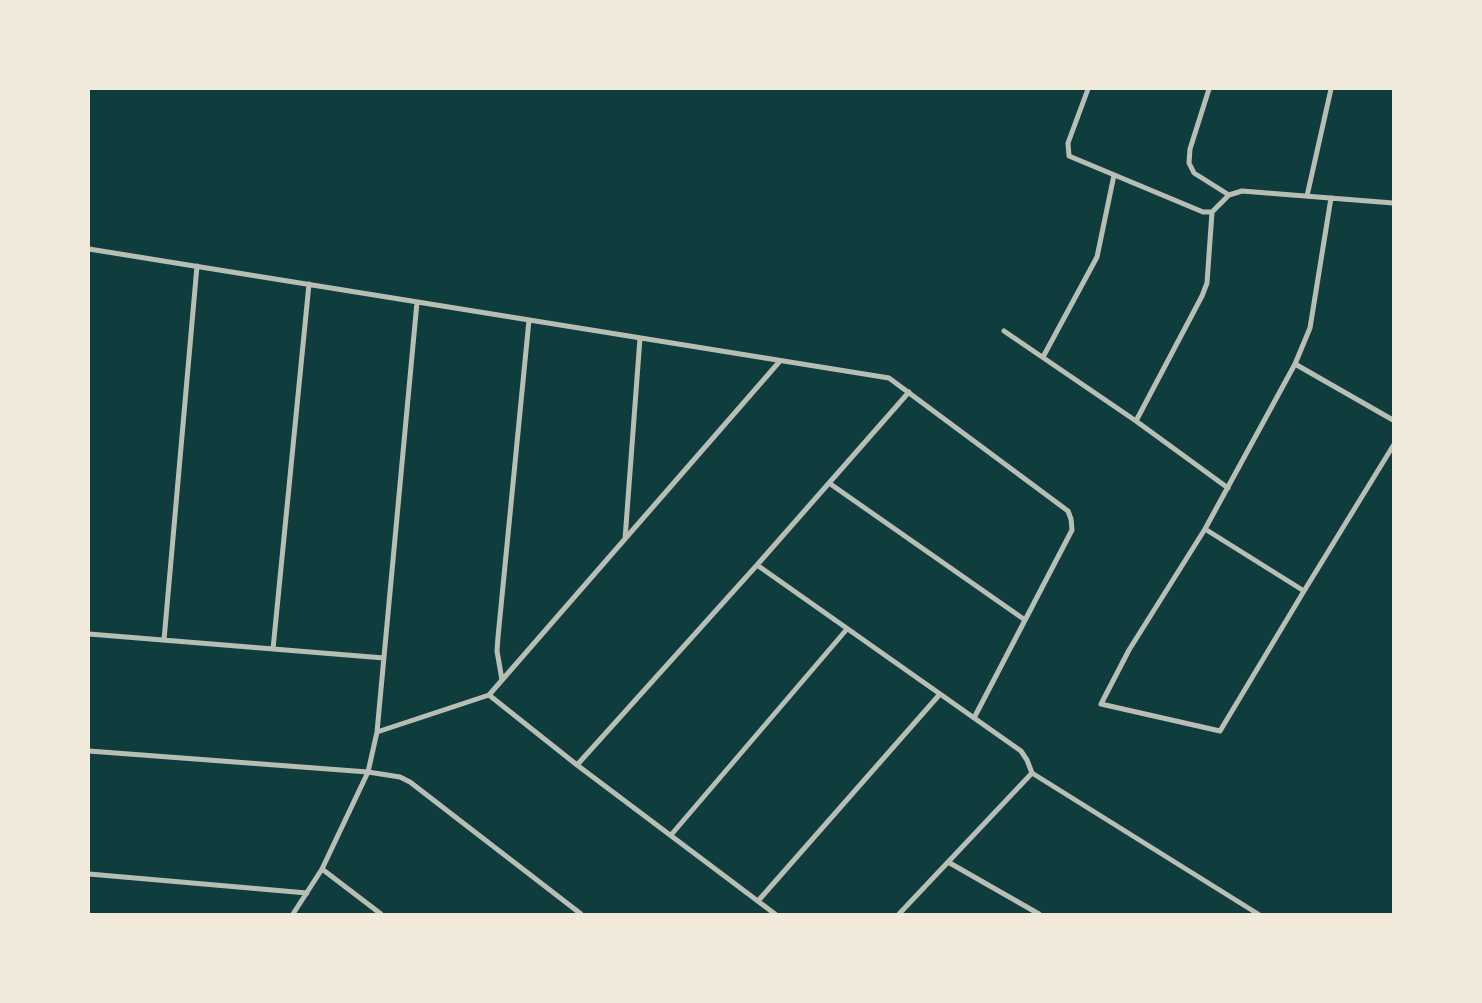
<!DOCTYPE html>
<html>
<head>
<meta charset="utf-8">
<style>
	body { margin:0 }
	#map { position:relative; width:1482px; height:1003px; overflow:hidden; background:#0f3d3e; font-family:"Libre Baskerville",serif }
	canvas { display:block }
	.frame { position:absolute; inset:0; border:90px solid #f1e9da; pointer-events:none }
</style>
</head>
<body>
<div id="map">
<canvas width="1482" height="1003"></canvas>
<div class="frame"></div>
</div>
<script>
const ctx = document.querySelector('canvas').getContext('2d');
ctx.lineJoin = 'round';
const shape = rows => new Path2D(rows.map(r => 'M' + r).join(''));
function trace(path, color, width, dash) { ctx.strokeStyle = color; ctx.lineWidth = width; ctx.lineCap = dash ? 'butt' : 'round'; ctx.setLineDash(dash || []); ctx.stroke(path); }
trace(shape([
	[1088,89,1068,143,1069,156,1203,212,1212,212,1229,195,1242,191,1393,203],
	[1209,89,1190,149,1189,163,1194,173,1229,195],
	[1307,196,1331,89],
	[89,249,889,378,1068,511,1071,519,1072,530,974,718],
	[1004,331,1136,421,1202,296,1207,283,1212,212],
	[1043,357,1097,257,1114,175],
	[1295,364,1393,420],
	[1136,421,1228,488],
	[829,483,1025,620],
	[1205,529,1304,591,1393,446],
	[625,539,640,338],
	[757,565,909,392],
	[1304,591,1220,731,1101,704,1129,650,1205,529,1295,364,1310,328,1331,198],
	[89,634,384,658],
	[164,640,197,266],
	[273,649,309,284],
	[502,680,497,651,498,637,529,320],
	[489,695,780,361],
	[377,732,417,302],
	[89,751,368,772,400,777,410,782,581,914],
	[671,835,847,629],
	[948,862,1039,914],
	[89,874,307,893],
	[758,901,940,694],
	[293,914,322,869],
	[381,914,322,869,368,772,377,732,489,695,577,765],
	[775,914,577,765,757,565,1021,751,1027,760,1032,773],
	[899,914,1032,773,1258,914]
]), '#b8beb3', 5);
</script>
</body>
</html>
